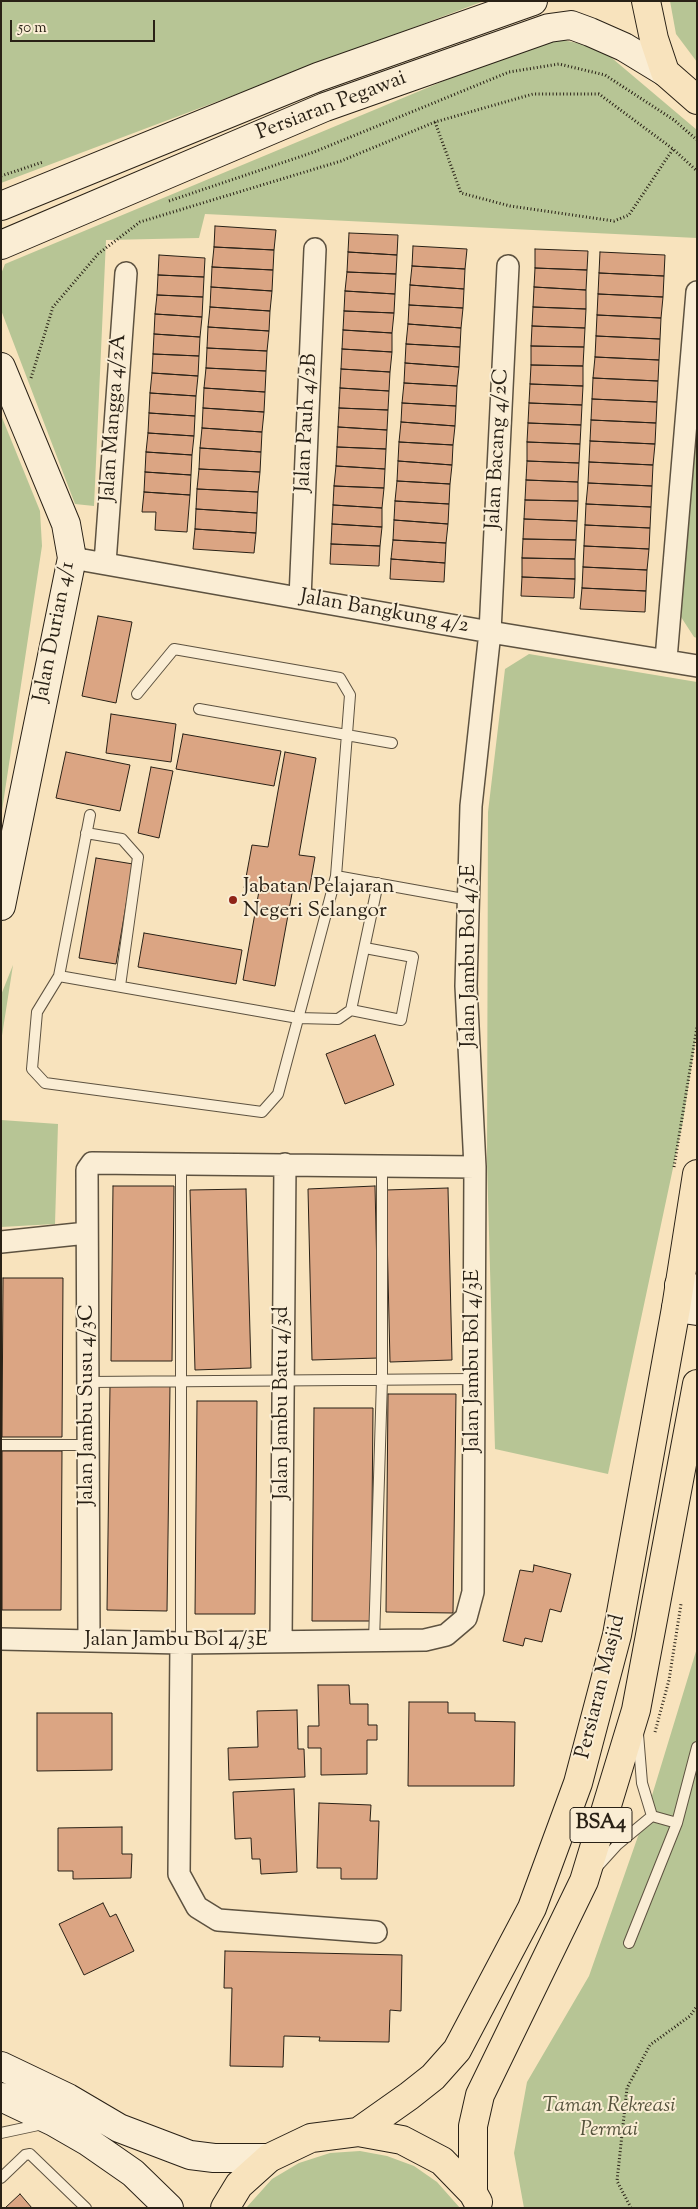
<!DOCTYPE html>
<html>
<head>
<meta charset="utf-8">
<style>
	body { margin:0 }
	#map { position:relative; width:698px; height:2209px; overflow:hidden; background:#f8e3bd; font-family:"Sorts Mill Goudy",serif }
	canvas { display:block }
	.frame { position:absolute; inset:0; border:2px solid #292116; pointer-events:none }
	.scale { position:absolute; left:10px; top:20px; width:145px; height:22px; box-sizing:border-box; border:2px solid #292116; border-top:0; padding-left:6px; font-size:15px; line-height:18px; white-space:nowrap; color:#292116; -webkit-text-stroke:4px #faedd4; paint-order:stroke }
</style>
</head>
<body>
<div id="map">
<canvas width="698" height="2209"></canvas>
<div class="frame"></div>
<div class="scale">50 m</div>
</div>
<script>
const ctx = document.querySelector('canvas').getContext('2d');
ctx.lineJoin = 'round';
function fillPath(path, color) { ctx.fillStyle = color; ctx.fill(path, 'evenodd'); }
const shape = rows => new Path2D(rows.map(r => 'M' + r).join(''));
function trace(path, color, width, dash) { ctx.strokeStyle = color; ctx.lineWidth = width; ctx.lineCap = dash ? 'butt' : 'round'; ctx.setLineDash(dash || []); ctx.stroke(path); }
function write(font, color, halo, rows, align = 'center') {
  ctx.font = font + ' "Sorts Mill Goudy",serif'; ctx.lineWidth = 4; ctx.setLineDash([]); ctx.textBaseline = 'middle'; ctx.strokeStyle = halo; ctx.fillStyle = color; for (const [text, x, y, turn = 0] of rows) {
    ctx.save(); ctx.translate(x, y); ctx.rotate((+turn || 0) * Math.PI / 180); ctx.textAlign = isNaN(turn) ? turn : align; if (halo) ctx.strokeText(text, 0, 0); ctx.fillText(text, 0, 0); ctx.restore();
  }
}
fillPath(shape([
	[1,1,484,1,1,183],
	[670,1,697,1,697,62,676,34],
	[549,37,600,48,697,130,697,238,205,214,199,238,106,240,94,506,75,504,1,310,1,274,5,264],
	[697,387,697,638,694,637,681,617],
	[1,415,40,511,42,546,1,817],
	[529,654,697,682,697,1031,683,1121,608,1474,495,1449,487,1161,488,812,505,669],
	[13,965,1,1042,1,995],
	[1,1120,58,1124,55,1224,1,1227],
	[697,1648,697,2208,524,2208,514,2153,527,2082,589,1976,650,1802],
	[360,2151,387,2156,414,2166,437,2182,460,2208,246,2208,272,2179,299,2163,330,2153]
]), '#b7c595');
const building = shape([
	[215,226,276,230,274,250,214,247,215,226],
	[349,233,398,235,397,255,348,252,349,233],
	[413,246,467,249,465,269,412,266,413,246],
	[214,247,274,250,273,270,212,267,214,247],
	[535,249,588,251,587,270,535,268,535,249],
	[348,252,397,255,396,274,347,272,348,252],
	[600,252,665,255,664,276,599,273,600,252],
	[159,255,205,258,204,277,158,275,159,255],
	[412,266,465,269,464,289,410,285,412,266],
	[212,267,273,270,272,291,211,287,212,267],
	[535,268,587,270,586,290,534,287,535,268],
	[347,272,396,274,395,294,345,291,347,272],
	[599,273,664,276,663,297,598,294,599,273],
	[158,275,204,277,203,297,157,295,158,275],
	[410,285,464,289,463,308,409,305,410,285],
	[211,287,272,291,270,311,210,307,211,287],
	[534,287,586,290,586,309,533,307,534,287],
	[345,291,395,294,394,313,344,311,345,291],
	[598,294,663,297,661,318,597,315,598,294],
	[157,295,203,297,202,317,155,314,157,295],
	[409,305,463,308,461,328,408,324,409,305],
	[210,307,270,311,269,331,208,327,210,307],
	[533,307,586,309,585,328,532,326,533,307],
	[344,311,394,313,392,333,343,330,344,311],
	[155,314,202,317,200,337,154,334,155,314],
	[597,315,661,318,660,339,596,336,597,315],
	[408,324,461,328,460,347,406,344,408,324],
	[532,326,585,328,584,347,531,346,532,326],
	[208,327,269,331,267,351,207,348,208,327],
	[343,330,392,333,392,352,342,349,343,330],
	[154,334,200,337,199,356,153,354,154,334],
	[596,336,660,339,659,360,595,357,596,336],
	[406,344,460,347,459,367,405,363,406,344],
	[531,346,584,347,583,366,531,365,531,346],
	[207,348,267,351,266,371,206,368,207,348],
	[342,349,392,352,390,372,341,369,342,349],
	[153,354,199,356,198,376,152,373,153,354],
	[595,357,659,360,658,381,593,378,595,357],
	[405,363,459,367,457,386,404,383,405,363],
	[531,365,583,366,583,386,530,384,531,365],
	[206,368,266,371,265,392,204,388,206,368],
	[341,369,390,372,389,391,340,388,341,369],
	[152,373,198,376,196,396,150,393,152,373],
	[593,378,658,381,657,402,592,399,593,378],
	[404,383,457,386,456,406,402,403,404,383],
	[530,384,583,386,582,405,529,403,530,384],
	[204,388,265,392,264,412,203,408,204,388],
	[340,388,389,391,388,410,339,408,340,388],
	[150,393,196,396,195,416,149,413,150,393],
	[592,399,657,402,656,423,591,420,592,399],
	[402,403,456,406,455,426,401,422,402,403],
	[529,403,582,405,581,425,528,423,529,403],
	[203,408,264,412,262,432,202,428,203,408],
	[339,408,388,410,387,430,338,427,339,408],
	[149,413,195,416,194,436,148,433,149,413],
	[591,420,656,423,655,444,590,441,591,420],
	[401,422,455,426,453,445,399,442,401,422],
	[528,423,581,425,580,444,527,442,528,423],
	[338,427,387,430,386,449,337,447,338,427],
	[202,428,262,432,261,452,200,448,202,428],
	[148,433,194,436,192,455,146,452,148,433],
	[590,441,655,444,653,465,589,462,590,441],
	[399,442,453,445,452,465,398,461,399,442],
	[527,442,580,444,579,463,527,461,527,442],
	[337,447,386,449,385,469,336,466,337,447],
	[200,448,261,452,260,472,199,469,200,448],
	[146,452,192,455,191,475,145,472,146,452],
	[398,461,452,465,450,484,397,481,398,461],
	[527,461,579,463,578,482,526,480,527,461],
	[589,462,653,465,652,486,588,483,589,462],
	[336,466,385,469,384,488,334,486,336,466],
	[199,469,260,472,258,492,197,489,199,469],
	[145,472,191,475,190,495,144,492,145,472],
	[526,480,578,482,578,501,525,500,526,480],
	[397,481,450,484,449,504,395,501,397,481],
	[588,483,652,486,651,507,586,504,588,483],
	[334,486,384,488,382,508,333,505,334,486],
	[197,489,258,492,257,513,196,509,197,489],
	[144,492,190,495,187,532,155,530,156,512,142,512,144,492],
	[525,500,578,501,577,521,524,519,525,500],
	[395,501,449,504,448,524,394,520,395,501],
	[586,504,651,507,650,528,585,525,586,504],
	[333,505,382,508,382,527,332,524,333,505],
	[196,509,257,513,256,533,195,529,196,509],
	[524,519,577,521,576,540,523,539,524,519],
	[394,520,448,524,446,543,393,540,394,520],
	[332,524,382,527,380,546,331,544,332,524],
	[585,525,650,528,649,549,584,546,585,525],
	[195,529,256,533,254,553,193,549,195,529],
	[523,539,576,540,575,559,522,558,523,539],
	[393,540,446,543,445,563,391,559,393,540],
	[331,544,380,546,379,566,330,564,331,544],
	[584,546,649,549,647,570,583,567,584,546],
	[522,558,575,559,575,579,522,577,522,558],
	[391,559,445,563,444,582,390,579,391,559],
	[583,567,647,570,646,591,582,588,583,567],
	[522,577,575,579,574,598,521,596,522,577],
	[582,588,646,591,645,612,580,609,582,588],
	[98,616,132,622,116,703,82,696,98,616],
	[111,714,176,724,171,762,106,753,111,714],
	[183,734,281,751,274,786,176,769,183,734],
	[66,752,130,765,120,811,56,798,66,752],
	[285,752,316,758,299,855,315,857,309,891,293,888,275,986,243,980,259,891,244,888,252,845,268,847,285,752],
	[151,767,173,771,159,838,138,833,151,767],
	[96,858,133,864,116,964,79,958,96,858],
	[144,933,242,950,236,984,138,967,144,933],
	[375,1035,394,1085,345,1104,326,1054,375,1035],
	[113,1186,174,1186,172,1361,111,1361,113,1186],
	[375,1186,379,1358,312,1360,308,1189,375,1186],
	[448,1188,452,1360,390,1362,386,1190,448,1188],
	[246,1189,251,1368,195,1370,190,1190,246,1189],
	[3,1278,63,1278,62,1437,2,1437,3,1278],
	[110,1386,170,1386,167,1611,107,1610,110,1386],
	[388,1394,456,1394,453,1613,386,1612,388,1394],
	[197,1401,257,1401,255,1614,195,1614,197,1401],
	[314,1408,373,1408,371,1621,312,1621,314,1408],
	[2,1451,62,1451,61,1610,2,1610,2,1451],
	[534,1565,571,1574,561,1612,550,1609,542,1642,525,1638,523,1646,503,1641,520,1570,533,1572,534,1565],
	[318,1685,349,1685,350,1704,368,1704,368,1725,377,1725,377,1740,367,1740,367,1774,321,1775,321,1748,308,1748,308,1726,319,1726,318,1685],
	[409,1702,448,1702,448,1713,475,1713,475,1721,515,1722,514,1786,408,1786,409,1702],
	[297,1710,298,1749,304,1749,305,1777,229,1780,228,1748,258,1747,257,1711,297,1710],
	[37,1713,112,1713,112,1770,37,1771,37,1713],
	[294,1789,297,1872,261,1874,260,1859,252,1859,251,1838,235,1839,233,1792,294,1789],
	[319,1803,371,1805,370,1821,379,1821,377,1879,341,1879,341,1868,317,1868,319,1803],
	[122,1827,122,1854,132,1854,131,1878,73,1879,73,1871,58,1871,58,1828,122,1827],
	[103,1903,110,1917,116,1914,134,1951,84,1975,59,1924,103,1903],
	[225,1951,402,1955,401,2011,390,2010,389,2042,319,2041,320,2037,284,2036,283,2067,230,2066,232,1988,224,1988,225,1951],
	[20,2194,32,2208,5,2208,20,2194]
]);
fillPath(building, '#dba583');
trace(building, '#292116', 1);
const lane = shape([
	[199,709,392,743],
	[90,815,59,976,37,1012,32,1069,45,1083,262,1112,278,1094,336,876,350,695,340,678,174,649,137,694],
	[86,833,122,839,138,857,120,986],
	[336,876,469,900],
	[59,976,298,1018,338,1019,351,1010,378,883],
	[351,1010,401,1020,413,957,365,948],
	[181,1163,181,1643],
	[88,1382,474,1379],
	[1,1445,88,1445],
	[374,1641,382,1380,382,1165],
	[638,1734,642,1783,652,1816],
	[652,1816,677,1823],
	[598,1866,617,1845,652,1816],
	[629,1943,677,1823,697,1747],
	[1,2133,43,2124],
	[1,2178,25,2155,30,2154,86,2208]
]);
const street = shape([
	[72,558,490,632,697,666],
	[105,563,126,273],
	[300,598,315,249],
	[666,659,697,292],
	[1,1242,87,1233],
	[1,1639,181,1643,425,1640,446,1635,466,1618,473,1592,475,1167,466,986,471,806,490,632,508,266],
	[89,1641,87,1170,92,1163,475,1167],
	[281,1641,285,1164],
	[181,1643,179,1874,197,1907,218,1920,376,1932]
]);
const secondary = shape([
	[1,206,318,77,533,1],
	[1,245,325,107,549,28,571,25,590,32,624,47,665,72],
	[1,367,66,524,72,558,1,906],
	[679,1285,697,1289],
	[676,1308,697,1311],
	[1,2066,68,2098,119,2128,190,2155,214,2158,269,2158],
	[1,2097,54,2122,87,2141,133,2173,169,2208]
]);
const primary = shape([
	[646,1,654,39,665,72,697,100],
	[358,2132,409,2096,433,2077,457,2050,532,1908,578,1783,617,1635,676,1308,697,1174],
	[473,2193,473,2126,480,2095,584,1881,636,1710,697,1384],
	[225,2208,239,2185,269,2158,311,2138,358,2132,402,2140,442,2161,473,2193,478,2202]
]);
trace(lane, '#5d5240', 12);
trace(street, '#5d5240', 24);
trace(secondary, '#292116', 30);
trace(primary, '#292116', 30);
trace(shape([
	[435,122,461,193,510,206,614,221,629,215,673,149],
	[1,176,43,162],
	[169,201,314,152,509,72,559,64,605,75,674,120,697,140],
	[31,378,53,307,98,254,140,222,341,161,435,122,533,94,599,94,673,149,697,171],
	[674,1167,697,1027],
	[655,1732,669,1680,681,1604],
	[631,2208,617,2181,627,2088,650,2045,690,2016,697,2006]
]), '#292116', 3, [1, 2.5]);
trace(lane, '#faedd4', 10);
trace(street, '#faedd4', 21);
trace(secondary, '#faedd4', 28);
trace(primary, '#f8e3bd', 28);
for (const [x, y, r, color] of [
	[233,900,5,"#8f2418"]
]) { const dot = new Path2D(); dot.arc(x, y, r, 0, 2 * Math.PI); ctx.fillStyle = color; ctx.fill(dot); trace(dot, '#faedd4', 2); }
for (const [x, y, w] of [
	[601,1825,62]
]) { const box = new Path2D(); box.roundRect(x - w / 2, y - 17.5, w, 35, 4); ctx.fillStyle = '#faedd4'; ctx.fill(box); trace(box, '#292116', 1); }
write('bold 20px', '#292116', null, [
	["BSA4",601,1825]
]);
write('21px', '#292116', '#faedd4', [
	["Persiaran Pegawai",332,107,-21],
	["Jalan Mangga 4/2A",115,418,-86],
	["Jalan Pauh 4/2B",308,423,-87],
	["Jalan Bacang 4/2C",499,449,-87],
	["Jalan Bangkung 4/2",384,613,10],
	["Jalan Durian 4/1",56,632,-79],
	["Jalan Jambu Bol 4/3E",470,956,-90],
	["Jalan Jambu Bol 4/3E",474,1361,-90],
	["Jalan Jambu Batu 4/3d",283,1403,-90],
	["Jalan Jambu Susu 4/3C",88,1405,-90],
	["Jalan Jambu Bol 4/3E",176,1641],
	["Persiaran Masjid",602,1687,-76]
]);
write('21px', '#292116', '#faedd4', [
	["Jabatan Pelajaran",243,888],
	["Negeri Selangor",243,912]
], 'left');
write('italic 21px', '#54523c', '#faedd4', [
	["Taman Rekreasi",609,2107],
	["Permai",609,2131]
]);
</script>
</body>
</html>
